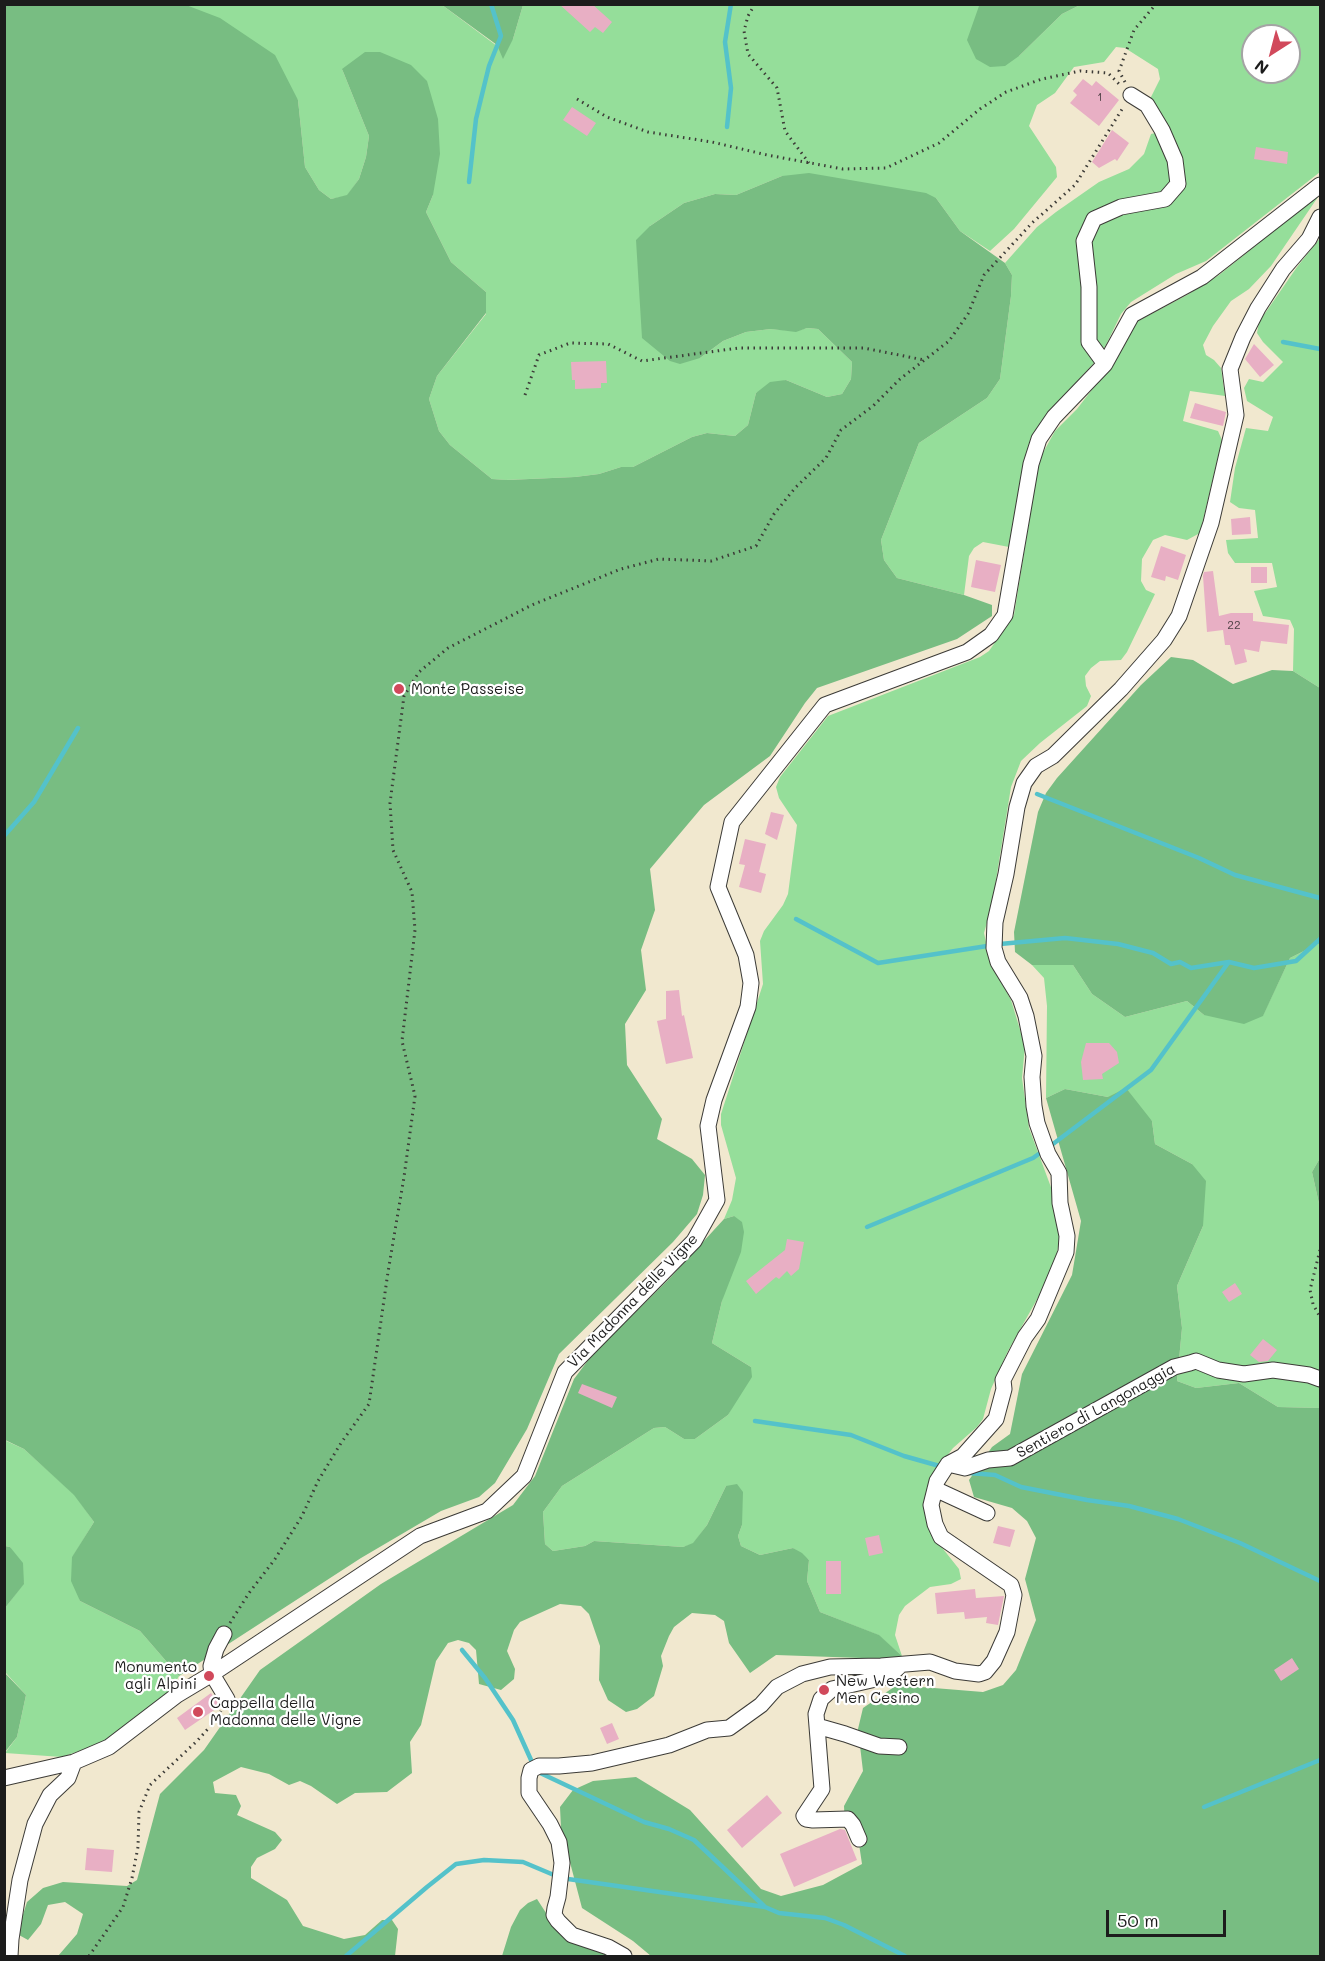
<!DOCTYPE html>
<html>
<head>
<meta charset="utf-8">
<style>
	body { margin:0 }
	#map { position:relative; width:1325px; height:1961px; overflow:hidden; background:#f1e8cf; font-family:Mali,sans-serif }
	canvas { display:block }
	.frame { position:absolute; inset:0; border:6px solid #1c1c1c; pointer-events:none }
	.north { position:absolute; left:1241px; top:24px; width:60px; height:60px; box-sizing:border-box; background:#fff; border:2px solid #a4a4a4; border-radius:50%; rotate:216deg; font-size:16px; font-weight:700; line-height:24px; text-align:center; color:#1c1c1c }
	.north::after { content:''; display:block; margin:auto; width:21px; height:27px; background:#d1495b; clip-path:polygon(50% 0,100% 100%,50% 72%,0 100%) }
	.scale { position:absolute; left:1106px; top:1910px; width:120px; height:27px; box-sizing:border-box; border:3px solid #1c1c1c; border-top:0; padding-left:8px; font-size:18px; line-height:21px; white-space:nowrap; color:#1c1c1c; -webkit-text-stroke:4px #fff; paint-order:stroke }
</style>
</head>
<body>
<div id="map">
<canvas width="1325" height="1961"></canvas>
<div class="frame"></div>
<div class="north">N</div>
<div class="scale">50 m</div>
</div>
<script>
const ctx = document.querySelector('canvas').getContext('2d');
ctx.lineJoin = 'round';
function fillPath(path, color) { ctx.fillStyle = color; ctx.fill(path, 'evenodd'); }
const shape = rows => new Path2D(rows.map(r => 'M' + r).join(''));
function trace(path, color, width, dash) { ctx.strokeStyle = color; ctx.lineWidth = width; ctx.lineCap = dash ? 'butt' : 'round'; ctx.setLineDash(dash || []); ctx.stroke(path); }
function write(font, color, halo, rows, align = 'center') {
  ctx.font = font + ' Mali,sans-serif'; ctx.lineWidth = 4.5; ctx.setLineDash([]); ctx.textBaseline = 'middle'; ctx.strokeStyle = halo; ctx.fillStyle = color; for (const [text, x, y, turn = 0] of rows) {
    ctx.save(); ctx.translate(x, y); ctx.rotate((+turn || 0) * Math.PI / 180); ctx.textAlign = isNaN(turn) ? turn : align; if (halo) ctx.strokeText(text, 0, 0); ctx.fillText(text, 0, 0); ctx.restore();
  }
}
fillPath(shape([
	[186,5,442,5,497,46,513,39,523,5,979,5,1019,56,1062,14,1080,5,1320,5,1320,172,1206,261,1176,274,1131,302,1121,314,1106,345,1094,363,1059,401,1032,443,1022,470,1009,547,983,542,974,548,969,556,964,595,897,578,884,560,881,540,919,443,987,398,1000,379,1011,296,1012,275,1005,263,1037,227,1056,212,1099,182,1129,169,1144,154,1151,134,1168,130,1150,99,1160,79,1158,69,1125,48,1116,47,1104,62,1074,67,1055,93,1037,105,1029,126,1056,167,1057,177,1014,229,990,251,960,231,936,198,782,176,736,195,715,194,684,203,650,226,700,358,723,341,746,332,771,329,796,331,807,328,818,329,852,362,851,379,842,394,827,397,786,380,756,393,748,425,735,436,707,433,692,437,633,467,621,467,599,474,575,477,506,480,492,479,450,445,439,431,429,399,437,376,486,314,486,292,451,262,426,212,433,195,342,69,369,136,366,157,359,179,347,196,331,199,319,190,305,167,298,100],
	[1253,36,1289,36,1289,72,1253,72],
	[1320,194,1271,266,1249,289,1231,301,1213,326,1203,345,1206,355,1214,360,1221,368,1225,396,1190,391,1183,421,1218,431,1222,440,1200,533,1187,540,1165,535,1153,540,1142,559,1141,581,1146,590,1155,594,1127,652,1121,660,1100,661,1091,668,1085,676,1086,686,1091,696,1087,706,1040,743,1021,761,1011,787,992,905,984,933,991,964,1011,1000,1025,1046,1022,1078,1029,1128,1052,1190,1060,1234,1056,1259,1040,1294,1008,1351,991,1389,983,1419,977,1427,953,1448,935,1472,932,1535,959,1569,961,1579,951,1584,930,1587,905,1606,899,1615,895,1635,902,1656,878,1635,820,1612,807,1581,809,1560,793,1548,760,1555,741,1546,738,1536,742,1525,726,1486,707,1525,693,1544,683,1547,594,1541,585,1546,553,1551,545,1544,543,1512,562,1486,654,1428,665,1427,684,1439,695,1439,728,1415,751,1367,712,1343,722,1301,734,1216,724,1219,732,1200,736,1178,721,1125,721,1114,763,984,760,941,764,931,783,905,788,894,797,825,779,798,776,787,780,777,828,716,980,657,989,651,1014,615,1039,460,1055,431,1077,409,1104,374,1125,338,1138,321,1187,295,1219,275],
	[1320,238,1320,688,1293,671,1294,629,1290,620,1263,616,1254,591,1277,587,1272,563,1235,563,1228,553,1226,540,1258,538,1255,510,1239,508,1230,502,1235,468,1246,428,1268,431,1273,417,1247,401,1244,388,1249,379,1263,382,1283,362,1263,342,1257,333,1259,322,1297,267],
	[1320,943,1320,1158,1312,1172,1320,1208,1320,1408,1278,1407,1239,1383,1196,1388,1177,1381,1182,1328,1177,1286,1203,1226,1192,1164,1155,1144,1152,1121,1108,1097,1065,1089,1046,1098,1047,1006,1044,978,1032,965,1073,965,1092,994,1125,1017,1187,1001,1204,1015,1263,1015,1290,958],
	[4,1440,24,1449,75,1495,94,1522,72,1558,80,1601,140,1631,179,1676,168,1695,100,1744,62,1757,5,1753,17,1737,26,1695,5,1672,5,1608,24,1583,10,1547,5,1546]
]), '#95de9a');
fillPath(shape([
	[4,5,186,5,220,18,275,55,298,100,305,167,319,190,331,199,347,195,359,179,366,157,369,136,342,69,365,52,380,52,411,65,427,81,438,119,440,154,433,195,426,212,451,262,486,292,486,313,437,376,429,399,439,431,450,445,492,479,507,480,575,477,599,474,621,467,633,467,692,437,707,433,735,436,748,425,756,393,770,382,786,380,827,397,842,394,851,379,852,362,818,329,807,328,796,332,771,329,746,332,723,341,700,358,680,364,670,361,642,338,636,240,650,226,684,203,715,194,736,195,782,176,809,173,926,193,936,198,960,231,1005,263,1012,275,1011,296,1000,379,987,398,919,443,881,540,884,560,897,578,964,595,992,605,992,616,957,639,817,688,805,703,770,756,704,805,650,869,655,910,641,950,646,990,625,1024,627,1065,662,1119,657,1139,692,1159,705,1175,703,1195,697,1214,673,1242,559,1354,527,1429,495,1483,479,1497,441,1511,361,1558,179,1676,140,1631,80,1601,71,1581,72,1557,94,1522,74,1495,24,1449,5,1440],
	[442,5,523,5,513,39,503,59,497,45],
	[979,6,979,5,1080,5,1062,14,1019,56,1005,66,990,67,976,59,967,40],
	[1171,657,1193,660,1233,684,1272,670,1293,671,1320,688,1320,943,1290,958,1263,1016,1244,1024,1204,1015,1187,1001,1125,1017,1092,994,1073,965,1032,965,1015,952,1014,932,1038,812,1046,793,1057,778,1141,685],
	[1126,1088,1152,1121,1155,1144,1192,1164,1206,1181,1203,1226,1177,1286,1182,1328,1177,1381,1196,1388,1239,1383,1278,1407,1320,1408,1320,1956,651,1956,633,1941,582,1908,561,1828,560,1807,573,1790,593,1781,636,1777,690,1810,761,1889,781,1896,823,1885,862,1864,859,1844,845,1827,844,1806,863,1771,858,1729,863,1708,897,1685,983,1692,1003,1685,1016,1670,1036,1620,1025,1579,1036,1538,1027,1521,1012,1508,974,1497,969,1480,992,1447,1010,1434,1022,1374,1072,1275,1081,1221,1046,1098,1065,1089,1108,1097],
	[1320,1158,1320,1208,1312,1172],
	[734,1216,742,1222,744,1232,741,1252,722,1301,712,1343,751,1367,752,1377,728,1415,695,1439,684,1439,665,1427,654,1428,562,1486,543,1512,545,1544,553,1551,585,1546,594,1541,683,1547,693,1543,707,1525,726,1486,737,1484,743,1492,742,1525,738,1536,741,1546,760,1555,793,1548,802,1553,809,1560,807,1581,820,1612,879,1635,902,1656,890,1659,776,1655,750,1673,729,1643,724,1621,715,1615,692,1613,674,1627,669,1636,661,1656,663,1666,654,1696,637,1709,626,1712,608,1700,599,1680,600,1646,589,1614,581,1606,560,1604,520,1622,514,1630,507,1651,515,1669,514,1679,501,1690,479,1684,476,1650,469,1643,458,1640,448,1643,436,1661,421,1725,410,1742,412,1773,387,1792,355,1793,337,1804,311,1786,300,1781,289,1785,269,1774,241,1767,213,1782,215,1793,236,1795,241,1806,237,1815,275,1832,282,1840,275,1849,257,1858,251,1867,251,1878,287,1900,303,1926,344,1939,365,1935,382,1920,392,1920,398,1929,395,1956,58,1956,77,1934,83,1914,65,1902,48,1905,41,1924,28,1940,19,1935,20,1924,27,1902,43,1888,63,1882,127,1886,137,1880,160,1794,204,1750,260,1670,381,1584,513,1505,535,1476,574,1379,592,1355,669,1279,724,1219],
	[5,1546,10,1547,23,1563,24,1584,5,1608],
	[4,1672,26,1695,17,1737,5,1752],
	[537,1899,548,1916,613,1956,502,1956,511,1927,520,1910,528,1903]
]), '#78bd82');
trace(shape([
	[727,127,731,88,725,42,731,4],
	[469,182,476,119,489,66,501,36,491,4],
	[1283,342,1320,349],
	[1037,794,1199,858,1235,875,1320,898],
	[4,836,34,802,78,728],
	[796,919,878,963,1000,944,1065,938,1118,944,1153,953,1171,964,1180,962,1191,968,1229,962,1254,968,1296,961,1320,939],
	[867,1227,1033,1158,1053,1144,1151,1070,1228,963],
	[755,1421,851,1435,904,1456,943,1467],
	[969,1473,995,1475,1021,1487,1087,1500,1129,1506,1178,1519,1240,1543,1320,1581],
	[462,1650,485,1678,513,1720,536,1771,644,1822,669,1829,694,1840,764,1906],
	[1204,1807,1320,1760],
	[346,1956,427,1887,456,1864,484,1860,523,1862,561,1878,765,1907,779,1913,825,1918,844,1925,905,1956]
]), '#54c2ca', 4.5);
fillPath(shape([
	[559,4,592,4,612,22,603,33,595,27,590,32],
	[1083,79,1092,86,1096,81,1119,100,1099,126,1070,103,1077,95,1073,91],
	[572,107,596,123,587,136,563,120],
	[1112,130,1129,143,1117,161,1115,159,1099,168,1092,162],
	[1256,147,1288,152,1287,164,1254,159],
	[1254,344,1274,365,1260,377,1245,359],
	[606,361,607,383,601,383,601,388,575,389,575,380,572,380,571,362],
	[1195,403,1226,412,1223,426,1190,418],
	[1250,517,1251,534,1232,535,1231,519],
	[1161,546,1186,555,1178,580,1166,576,1165,581,1151,577],
	[976,560,1001,565,995,592,971,587],
	[1251,567,1267,567,1267,583,1251,583],
	[1213,571,1219,616,1231,613,1253,613,1253,621,1289,625,1287,644,1261,641,1259,652,1244,649,1247,662,1235,665,1230,645,1225,645,1223,630,1207,632,1203,576,1204,572],
	[771,812,784,815,777,840,765,834],
	[745,839,766,844,759,872,766,874,761,893,739,887,745,865,739,864],
	[679,990,682,1016,684,1015,693,1058,666,1064,657,1021,666,1019,666,991],
	[1086,1043,1109,1043,1117,1052,1119,1063,1102,1074,1103,1079,1083,1080,1081,1062],
	[787,1239,804,1242,799,1269,791,1276,787,1271,779,1279,776,1277,756,1294,746,1281,785,1250],
	[1235,1283,1242,1294,1229,1302,1222,1292],
	[1263,1339,1277,1350,1268,1361,1259,1362,1250,1355],
	[582,1384,617,1397,612,1408,578,1393],
	[998,1526,1015,1530,1010,1547,993,1543],
	[879,1535,883,1553,869,1556,865,1538],
	[826,1561,841,1561,841,1594,826,1594],
	[975,1589,976,1598,1004,1596,998,1625,986,1623,987,1617,965,1619,964,1612,937,1614,935,1593],
	[1292,1658,1299,1669,1281,1681,1274,1670],
	[211,1693,220,1706,185,1730,177,1718],
	[612,1723,619,1739,607,1744,600,1728],
	[767,1795,782,1813,742,1848,727,1830],
	[840,1829,845,1830,857,1860,794,1887,780,1854],
	[87,1848,114,1850,112,1872,85,1870]
]), '#e8afc4');
const minor = shape([
	[1105,364,1089,342,1089,287,1084,241,1094,219,1121,207,1165,199,1178,184,1175,160,1162,130,1147,105,1131,95],
	[948,1464,965,1468,988,1460,1010,1458,1174,1367,1190,1363,1196,1361,1218,1370,1244,1374,1273,1370,1309,1375,1320,1379],
	[935,1489,987,1513],
	[224,1634,216,1649,211,1666,212,1674,227,1699],
	[817,1726,845,1734,879,1746,899,1747],
	[4,1778,74,1762,109,1747,177,1695,212,1674,420,1536,487,1511,524,1476,565,1372,694,1241,717,1200,708,1126,714,1100,748,1007,751,983,746,955,718,887,732,822,825,705,967,652,991,635,1005,615,1031,464,1039,439,1054,417,1105,364,1132,315,1202,277,1320,185],
	[859,1839,853,1825,848,1819,813,1820,806,1819,804,1816,822,1789,816,1714,821,1699,832,1689,889,1676,901,1665],
	[10,1956,11,1939,20,1880,35,1824,50,1795,68,1778,74,1762],
	[624,1956,608,1947,572,1935,558,1921,554,1915,555,1908,558,1897,562,1863,559,1842,550,1824,529,1793,529,1778,531,1770,539,1766,559,1766,592,1763,669,1745,707,1730,729,1728,761,1705,777,1687,802,1674,830,1667,881,1666,930,1662,955,1671,979,1674,985,1672,994,1661,1007,1632,1014,1595,1011,1585,941,1537,935,1524,931,1505,937,1481,948,1464,963,1456,996,1419,1004,1389,1003,1380,1025,1337,1038,1319,1066,1252,1067,1236,1060,1203,1059,1173,1048,1154,1037,1123,1034,1106,1032,1077,1034,1056,1026,1016,1020,998,998,962,994,948,995,922,1006,874,1017,807,1024,783,1036,766,1053,756,1121,689,1164,640,1179,616,1211,523,1236,415,1230,369,1243,337,1258,308,1283,269,1309,239,1320,217]
]);
trace(minor, '#3c3b37', 17);
trace(shape([
	[755,4,748,16,744,31,748,54,777,88,785,131,809,163],
	[1125,82,1119,71,1134,30,1156,4],
	[577,99,607,117,648,132,712,142,767,155,843,169,886,168,939,143,980,109,1006,92,1042,79,1080,71,1108,73,1121,86],
	[525,395,539,355,570,343,608,344,642,361,739,348,864,348,924,360],
	[1320,1250,1310,1290,1313,1304,1320,1317],
	[230,1623,249,1593,275,1559,302,1516,318,1481,341,1443,369,1404,388,1272,404,1177,415,1096,402,1041,415,930,412,892,393,850,390,803,404,696,419,672,448,648,532,605,621,569,659,559,711,561,756,546,774,514,795,488,826,458,841,430,873,406,900,379,949,341,968,314,984,275,1032,223,1075,185,1124,106],
	[89,1956,123,1907,132,1878,138,1847,139,1812,150,1785,197,1741,215,1721,221,1711]
]), '#3c3b37', 3, [1.5, 4.5]);
trace(minor, '#fff', 15);
for (const [x, y, r, color] of [
	[399,689,6,"#d1495b"],
	[209,1676,6,"#d1495b"],
	[824,1690,6,"#d1495b"],
	[198,1712,6,"#d1495b"]
]) { const dot = new Path2D(); dot.arc(x, y, r, 0, 2 * Math.PI); ctx.fillStyle = color; ctx.fill(dot); trace(dot, '#fff', 2); }
write('12px', '#4f4146', null, [
	["1",1100,97],
	["22",1234,625]
]);
write('15px', '#1c1c1c', '#fff', [
	["Monte Passeise",411,689],
	["Monumento",197,1667,"right"],
	["agli Alpini",197,1684,"right"],
	["New Western",836,1681],
	["Men Cesino",836,1698],
	["Cappella della",210,1703],
	["Madonna delle Vigne",210,1720]
], 'left');
write('15px', '#1c1c1c', '#fff', [
	["Via Madonna delle Vigne",633,1301,-46],
	["Sentiero di Langonaggia",1096,1411,-29]
]);
</script>
</body>
</html>
